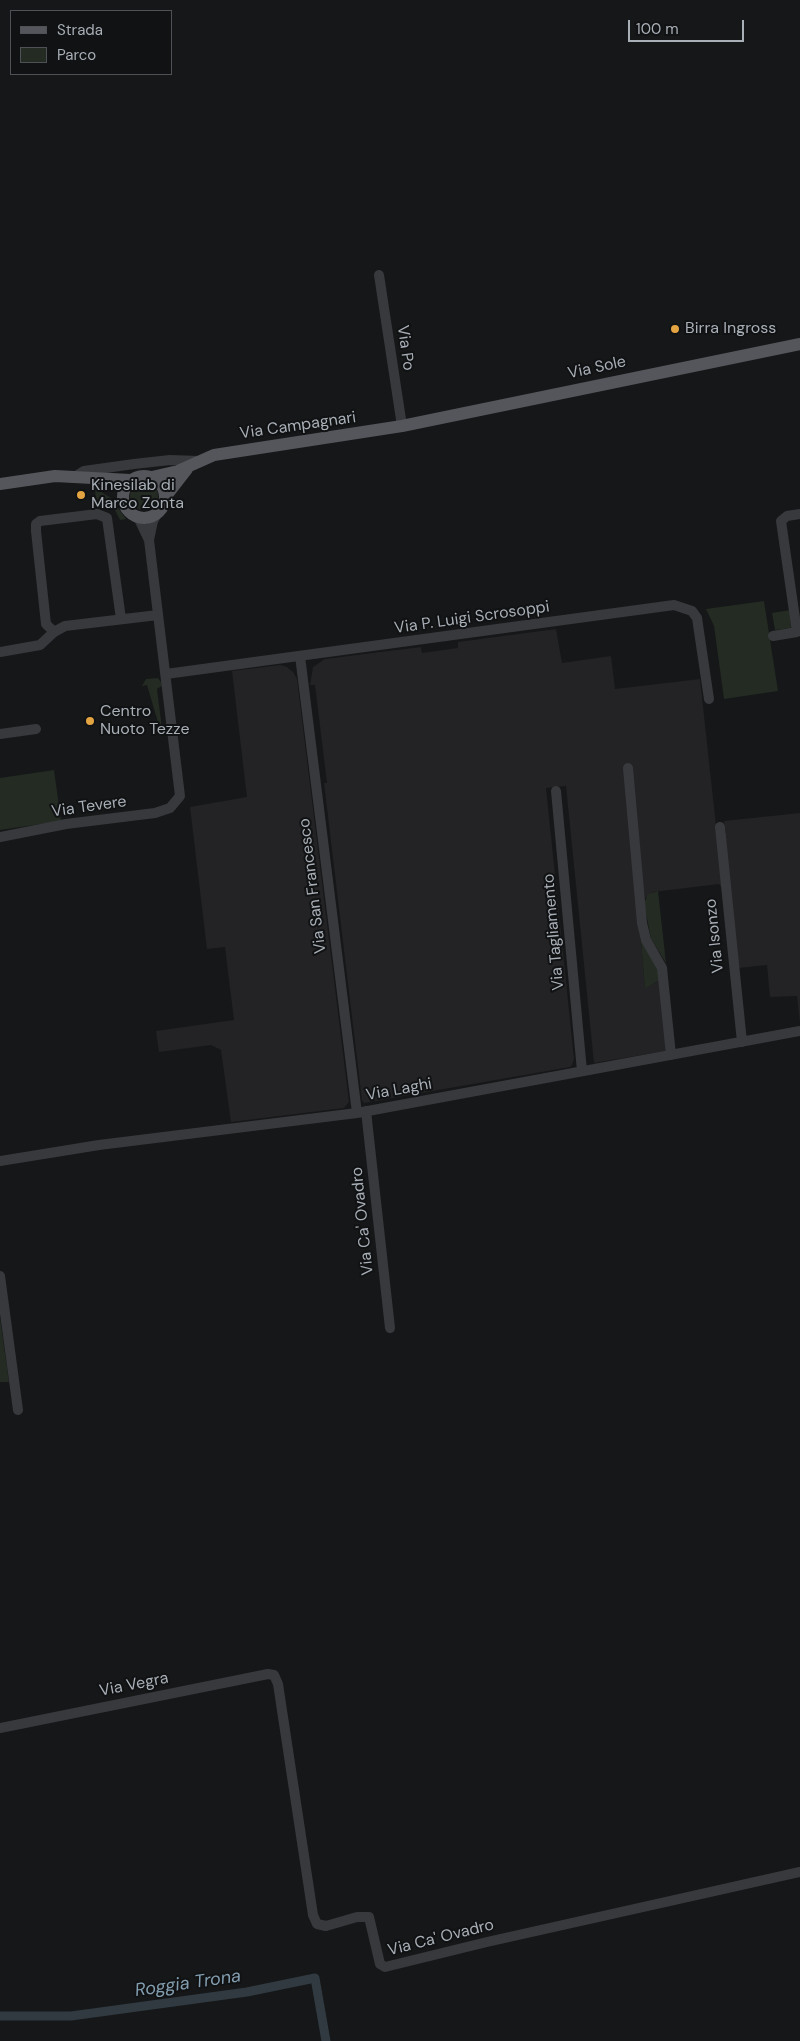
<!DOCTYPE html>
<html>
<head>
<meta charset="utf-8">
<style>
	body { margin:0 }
	#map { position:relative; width:800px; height:2041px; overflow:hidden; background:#161718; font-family:"DM Sans",sans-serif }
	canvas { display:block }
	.legend { position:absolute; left:10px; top:10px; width:162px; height:65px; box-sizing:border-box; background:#111213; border:1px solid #4e5155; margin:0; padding:6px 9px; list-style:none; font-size:15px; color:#a9afb7 }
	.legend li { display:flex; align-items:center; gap:10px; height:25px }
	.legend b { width:25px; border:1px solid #4e5155 }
	.scale { position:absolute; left:628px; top:20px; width:116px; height:22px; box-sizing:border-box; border:2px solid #a9afb7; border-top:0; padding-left:6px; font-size:15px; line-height:18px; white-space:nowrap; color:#a9afb7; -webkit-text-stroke:4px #111213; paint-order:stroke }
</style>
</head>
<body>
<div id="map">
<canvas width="800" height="2041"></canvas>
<ul class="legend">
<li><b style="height:6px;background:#54565c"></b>Strada</li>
<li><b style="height:14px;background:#232b23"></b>Parco</li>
</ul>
<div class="scale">100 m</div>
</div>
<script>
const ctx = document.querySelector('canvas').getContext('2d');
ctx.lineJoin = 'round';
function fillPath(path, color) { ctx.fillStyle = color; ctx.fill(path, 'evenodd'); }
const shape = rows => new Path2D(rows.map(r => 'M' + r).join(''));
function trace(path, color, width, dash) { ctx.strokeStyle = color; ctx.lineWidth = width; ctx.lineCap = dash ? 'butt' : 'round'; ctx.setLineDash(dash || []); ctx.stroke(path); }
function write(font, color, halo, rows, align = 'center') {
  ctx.font = font + ' "DM Sans",sans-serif'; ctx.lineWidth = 4; ctx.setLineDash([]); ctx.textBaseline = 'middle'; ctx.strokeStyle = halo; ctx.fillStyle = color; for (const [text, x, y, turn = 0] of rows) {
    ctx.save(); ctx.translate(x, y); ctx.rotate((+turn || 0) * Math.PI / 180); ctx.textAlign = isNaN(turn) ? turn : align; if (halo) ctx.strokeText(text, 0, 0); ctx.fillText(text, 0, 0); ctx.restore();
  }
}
fillPath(shape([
	[556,629,562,663,611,656,615,689,700,679,723,890,719,884,653,892,645,898,638,849,637,894,645,989,661,979,667,1047,665,1051,594,1063,566,786,546,788,574,1059,572,1065,570,1067,364,1103,362,1100,324,783,327,783,315,685,310,685,313,667,325,659,421,647,422,653,458,648,458,642],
	[280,665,287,667,293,672,297,679,349,1102,344,1108,231,1122,221,1050,211,1045,159,1052,156,1031,234,1020,225,947,207,949,190,807,247,797,232,671],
	[800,813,800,1023,797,996,770,997,767,965,738,968,724,834,726,833,724,821]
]), '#232325');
fillPath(shape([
	'130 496a14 14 0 1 1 28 0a14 14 0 1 1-28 0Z',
	[95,488,111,498,126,519,120,520,115,510,108,504,96,503],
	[764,601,778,691,724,699,714,626,706,609],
	[790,610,791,628,775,630,772,613],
	[158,678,163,685,157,689,162,729,160,729,147,685,142,686,146,679],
	[54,770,61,821,0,830,0,778],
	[658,891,666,963,651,939,644,903,648,894],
	[640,930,658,966,661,979,645,989],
	[0,1318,9,1382,0,1382]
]), '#232b23');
trace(shape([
	[0,2016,71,2016,247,1992,315,1978,326,2041]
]), '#303a40', 9);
trace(shape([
	[379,275,402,426],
	[76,476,84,471,134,464,170,460,200,461],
	[138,517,149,540],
	[54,632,46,624,36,531,36,524,40,521,97,514,107,518,121,619],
	[773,636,797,632,781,521,787,516,800,514],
	[0,652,40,645,54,632,65,626,158,615],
	[300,656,357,1113],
	[166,674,674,605,692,611,697,618,709,699],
	[0,734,36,729],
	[628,768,642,923,646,940,662,968,671,1055],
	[556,791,582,1071],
	[720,827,742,1042],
	[0,837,66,824,155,813,170,808,180,796,149,540,153,521,157,514],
	[366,1111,390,1328],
	[0,1161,99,1145,357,1113,800,1031],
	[0,1276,18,1410],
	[0,1728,268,1674,274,1675,278,1684,313,1915,317,1924,326,1926,357,1917,369,1917,380,1964,385,1967,487,1942,800,1872]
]), '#38393d', 10);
trace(shape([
	'123 497a21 21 0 1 1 42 0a21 21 0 1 1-42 0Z',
	[152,477,178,471,214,455,402,426,800,344],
	[0,484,55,476,130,480],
	[166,496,187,469]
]), '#54565c', 12);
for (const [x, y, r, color] of [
	[675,329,5,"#e5a442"],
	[81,495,5,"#e5a442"],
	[90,721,5,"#e5a442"]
]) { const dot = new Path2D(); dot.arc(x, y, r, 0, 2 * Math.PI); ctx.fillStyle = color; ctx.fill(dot); trace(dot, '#111213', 2); }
write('16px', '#a9afb7', '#111213', [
	["Birra Ingross",685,329],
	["Kinesilab di",91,486],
	["Marco Zonta",91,504],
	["Centro",100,712],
	["Nuoto Tezze",100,730]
], 'left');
write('16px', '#a9afb7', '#111213', [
	["Via Po",405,348,82],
	["Via Sole",597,368,-12],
	["Via Campagnari",298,426,-8],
	["Via P. Luigi Scrosoppi",472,618,-8],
	["Via Tevere",89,807,-8],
	["Via San Francesco",313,886,-97],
	["Via Tagliamento",554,932,-95],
	["Via Isonzo",715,936,-96],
	["Via Laghi",399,1090,-10],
	["Via Ca' Ovadro",363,1221,-96],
	["Via Vegra",134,1685,-11],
	["Via Ca' Ovadro",441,1938,-14]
]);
write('italic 18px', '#839eb0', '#111213', [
	["Roggia Trona",188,1984,-8]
]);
</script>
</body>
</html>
